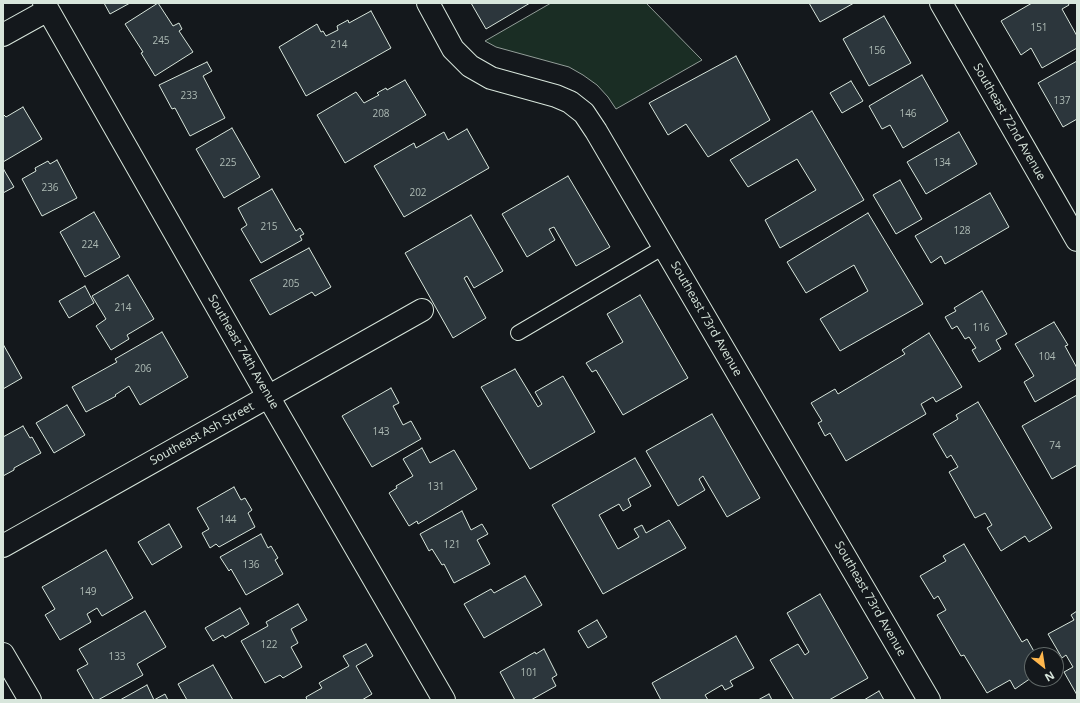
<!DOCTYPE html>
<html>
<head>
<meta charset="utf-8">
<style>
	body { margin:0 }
	#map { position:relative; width:1080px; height:703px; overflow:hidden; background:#14181c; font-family:"Open Sans",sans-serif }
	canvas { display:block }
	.frame { position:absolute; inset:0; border:4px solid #d8e6dc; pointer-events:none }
	.north { position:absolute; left:1024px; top:647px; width:40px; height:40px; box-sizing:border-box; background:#14181c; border:1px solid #626a69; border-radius:50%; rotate:150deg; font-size:11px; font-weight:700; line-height:16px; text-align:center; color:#d8e6dc }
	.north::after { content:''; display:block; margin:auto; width:14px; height:18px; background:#ffb74d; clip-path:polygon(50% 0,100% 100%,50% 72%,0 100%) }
</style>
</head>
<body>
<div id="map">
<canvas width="1080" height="703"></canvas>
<div class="frame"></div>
<div class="north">N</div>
</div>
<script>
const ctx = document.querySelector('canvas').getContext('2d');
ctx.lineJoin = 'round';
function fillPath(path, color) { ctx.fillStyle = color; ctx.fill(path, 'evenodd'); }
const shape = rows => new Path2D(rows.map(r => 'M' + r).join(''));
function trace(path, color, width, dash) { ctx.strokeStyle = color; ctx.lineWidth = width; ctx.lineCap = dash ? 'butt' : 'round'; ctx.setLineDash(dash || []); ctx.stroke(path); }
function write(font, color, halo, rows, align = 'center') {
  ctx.font = font + ' "Open Sans",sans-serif'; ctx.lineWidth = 3; ctx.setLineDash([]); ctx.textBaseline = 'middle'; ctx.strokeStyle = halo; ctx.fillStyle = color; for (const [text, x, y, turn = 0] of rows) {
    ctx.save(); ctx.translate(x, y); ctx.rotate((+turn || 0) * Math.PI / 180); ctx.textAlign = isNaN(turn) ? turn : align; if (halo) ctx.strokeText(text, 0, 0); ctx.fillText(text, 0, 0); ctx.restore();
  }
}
const green = shape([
	[551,3,646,3,702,60,616,109,608,97,597,85,583,75,569,67,496,47,485,41,551,3]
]);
fillPath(green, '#1a2d24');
trace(green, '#939e99', 1);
const building = shape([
	[104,3,130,3,110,14,104,3],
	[158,3,173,26,179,23,182,29,179,31,193,52,155,76,141,53,143,52,125,24,158,3],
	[471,3,530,3,486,29,471,3],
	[809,3,854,3,820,22,809,3],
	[1032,3,1068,3,1069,5,1062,9,1077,36,1077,48,1042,68,1031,48,1021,55,1001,21,1032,3],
	[371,11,391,48,306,96,279,47,317,24,321,32,323,31,326,36,338,30,337,26,348,20,349,23,371,11],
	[884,16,911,63,869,86,843,39,884,16],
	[736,56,770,120,708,157,686,124,668,135,649,103,736,56],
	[1077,61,1077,119,1063,127,1038,83,1077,61],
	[207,62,212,71,203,76,225,118,190,136,175,108,172,109,159,85,207,62],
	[922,75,948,121,903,148,890,125,882,129,869,106,922,75],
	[405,80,426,115,345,163,317,115,356,92,364,103,379,95,377,93,386,88,387,90,405,80],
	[851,81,863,101,842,113,830,93,851,81],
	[23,107,42,139,3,162,3,114,6,117,23,107],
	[812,111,864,200,780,248,765,220,816,190,797,159,748,187,730,160,812,111],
	[232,128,260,177,224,198,196,149,232,128],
	[467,129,489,168,404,217,374,166,414,143,416,148,444,132,448,140,467,129],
	[959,132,977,164,926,194,907,162,959,132],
	[57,160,77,198,42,216,22,179,36,171,35,168,48,161,50,164,57,160],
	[4,170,14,187,3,193,3,171,4,170],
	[568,176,610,247,576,266,554,227,549,229,555,240,527,257,502,214,568,176],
	[900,180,922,219,896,234,873,195,900,180],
	[272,189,296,231,300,228,304,234,300,236,302,240,261,263,241,229,247,225,238,208,272,189],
	[990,193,1009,227,945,264,941,256,931,263,915,236,990,193],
	[94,212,120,257,85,277,60,232,94,212],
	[868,213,923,304,840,351,820,319,868,291,854,265,806,293,787,262,868,213],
	[471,215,503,271,474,288,467,276,464,278,486,318,453,338,405,253,471,215],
	[309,248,331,287,315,296,312,292,270,315,250,280,309,248],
	[128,275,154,319,127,335,129,339,111,350,96,326,106,319,92,296,128,275],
	[85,286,94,303,69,318,59,301,85,286],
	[982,291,1007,334,996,340,1001,349,979,362,972,350,976,348,969,337,965,339,957,326,952,329,945,317,956,311,954,308,982,291],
	[640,295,688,378,623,415,596,370,592,372,586,363,623,342,607,314,640,295],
	[1054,322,1068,345,1065,346,1077,368,1077,378,1035,402,1024,382,1034,376,1015,344,1054,322],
	[162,332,188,377,140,405,129,386,115,395,116,396,86,412,72,387,117,362,115,359,162,332],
	[929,333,962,387,936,402,933,397,921,404,926,414,846,461,830,433,825,436,818,423,822,421,811,403,835,389,838,394,905,354,902,350,929,333],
	[3,344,22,378,3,389,3,344],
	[515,369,538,407,542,404,535,392,563,376,595,432,530,469,481,387,515,369],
	[391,388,399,403,393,406,403,425,411,421,421,439,372,467,342,416,391,388],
	[1077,395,1077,465,1052,479,1022,426,1077,395],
	[978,402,1052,528,1029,542,1025,536,1001,551,987,528,992,525,985,513,975,518,949,472,958,467,951,455,947,458,933,434,958,419,956,415,978,402],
	[67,405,85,435,54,453,36,423,67,405],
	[712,414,760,498,727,517,703,476,699,479,705,490,678,506,646,451,712,414],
	[23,426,30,438,32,437,41,453,14,468,14,470,3,476,3,437,23,426],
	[422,448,430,463,454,450,477,489,418,524,417,521,409,526,389,493,397,488,396,486,413,476,403,459,422,448],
	[635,458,651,486,628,499,631,506,623,511,619,504,599,515,618,549,639,537,634,529,642,525,646,533,669,520,686,548,603,594,552,505,635,458],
	[234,487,241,500,245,498,252,510,248,513,255,527,219,547,216,544,210,548,202,533,209,529,197,508,234,487],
	[462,511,471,530,482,524,488,534,477,540,490,564,454,583,444,564,442,565,432,549,429,551,420,534,462,511],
	[169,524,182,547,152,565,138,542,169,524],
	[261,534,268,548,271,546,278,558,275,560,283,574,246,595,231,569,229,571,220,557,261,534],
	[964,544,1022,642,1027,639,1036,655,1032,655,1032,668,1027,671,1031,678,1015,689,1010,680,987,693,964,655,961,656,937,615,946,610,938,596,934,599,920,576,946,561,943,556,964,544],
	[106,550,133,598,102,616,97,608,87,614,91,622,60,640,45,615,55,609,42,587,106,550],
	[525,576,542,605,484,638,464,604,491,589,494,593,525,576],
	[820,594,868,678,829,700,794,700,770,660,798,644,805,655,809,652,787,613,820,594],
	[298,604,307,620,291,629,298,643,291,647,302,667,283,678,280,675,265,683,241,641,268,626,266,622,298,604],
	[240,608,249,624,225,638,223,635,213,641,205,628,240,608],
	[145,611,166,647,137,664,143,675,98,700,94,700,77,670,88,664,79,649,145,611],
	[1077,611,1077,695,1064,672,1073,667,1066,655,1062,658,1048,634,1074,620,1071,615,1077,611],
	[597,620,607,637,588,648,578,631,597,620],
	[736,636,754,668,730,681,733,686,725,690,722,685,705,695,708,700,661,700,652,683,736,636],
	[366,644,373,656,356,666,372,694,362,700,307,700,306,697,322,688,319,683,349,666,343,656,366,644],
	[544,649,557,675,552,678,556,686,531,700,515,700,500,672,535,652,536,654,544,649],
	[213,665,233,700,187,700,178,684,213,665],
	[147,685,154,700,165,694,168,700,120,700,147,685],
	[879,691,884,700,864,700,879,691],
	[769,694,772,700,758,700,769,694]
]);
fillPath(building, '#2c363c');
trace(building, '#d8e6dc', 1);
const service = shape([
	[518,333,664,247]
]);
const minor = shape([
	[44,3,269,398,444,700],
	[428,3,453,49,470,66,491,78,556,96,570,102,584,113,596,131,929,700],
	[941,3,1077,240],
	[3,35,48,10],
	[3,546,422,310],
	[3,654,30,700]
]);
trace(service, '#d8e6dc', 16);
trace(minor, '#d8e6dc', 24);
trace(service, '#14181c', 14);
trace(minor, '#14181c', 22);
write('10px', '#adbab4', null, [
	["151",1039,28],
	["245",161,41],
	["214",339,45],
	["156",877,51],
	["233",189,96],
	["137",1062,101],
	["208",381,114],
	["146",908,114],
	["225",228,163],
	["134",942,163],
	["236",50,188],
	["202",418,193],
	["215",269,227],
	["128",962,231],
	["224",90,245],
	["205",291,284],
	["214",123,308],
	["116",981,328],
	["104",1047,357],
	["206",143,369],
	["143",381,432],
	["74",1055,446],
	["131",436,487],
	["144",228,520],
	["121",452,545],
	["136",251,565],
	["149",88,592],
	["122",269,645],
	["133",117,657],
	["101",529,673]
]);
write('12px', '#d8e6dc', '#14181c', [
	["Southeast 72nd Avenue",1009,122,60],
	["Southeast 73rd Avenue",706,319,60],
	["Southeast 74th Avenue",243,352,60],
	["Southeast Ash Street",202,434,-29],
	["Southeast 73rd Avenue",870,599,60]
]);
</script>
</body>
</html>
